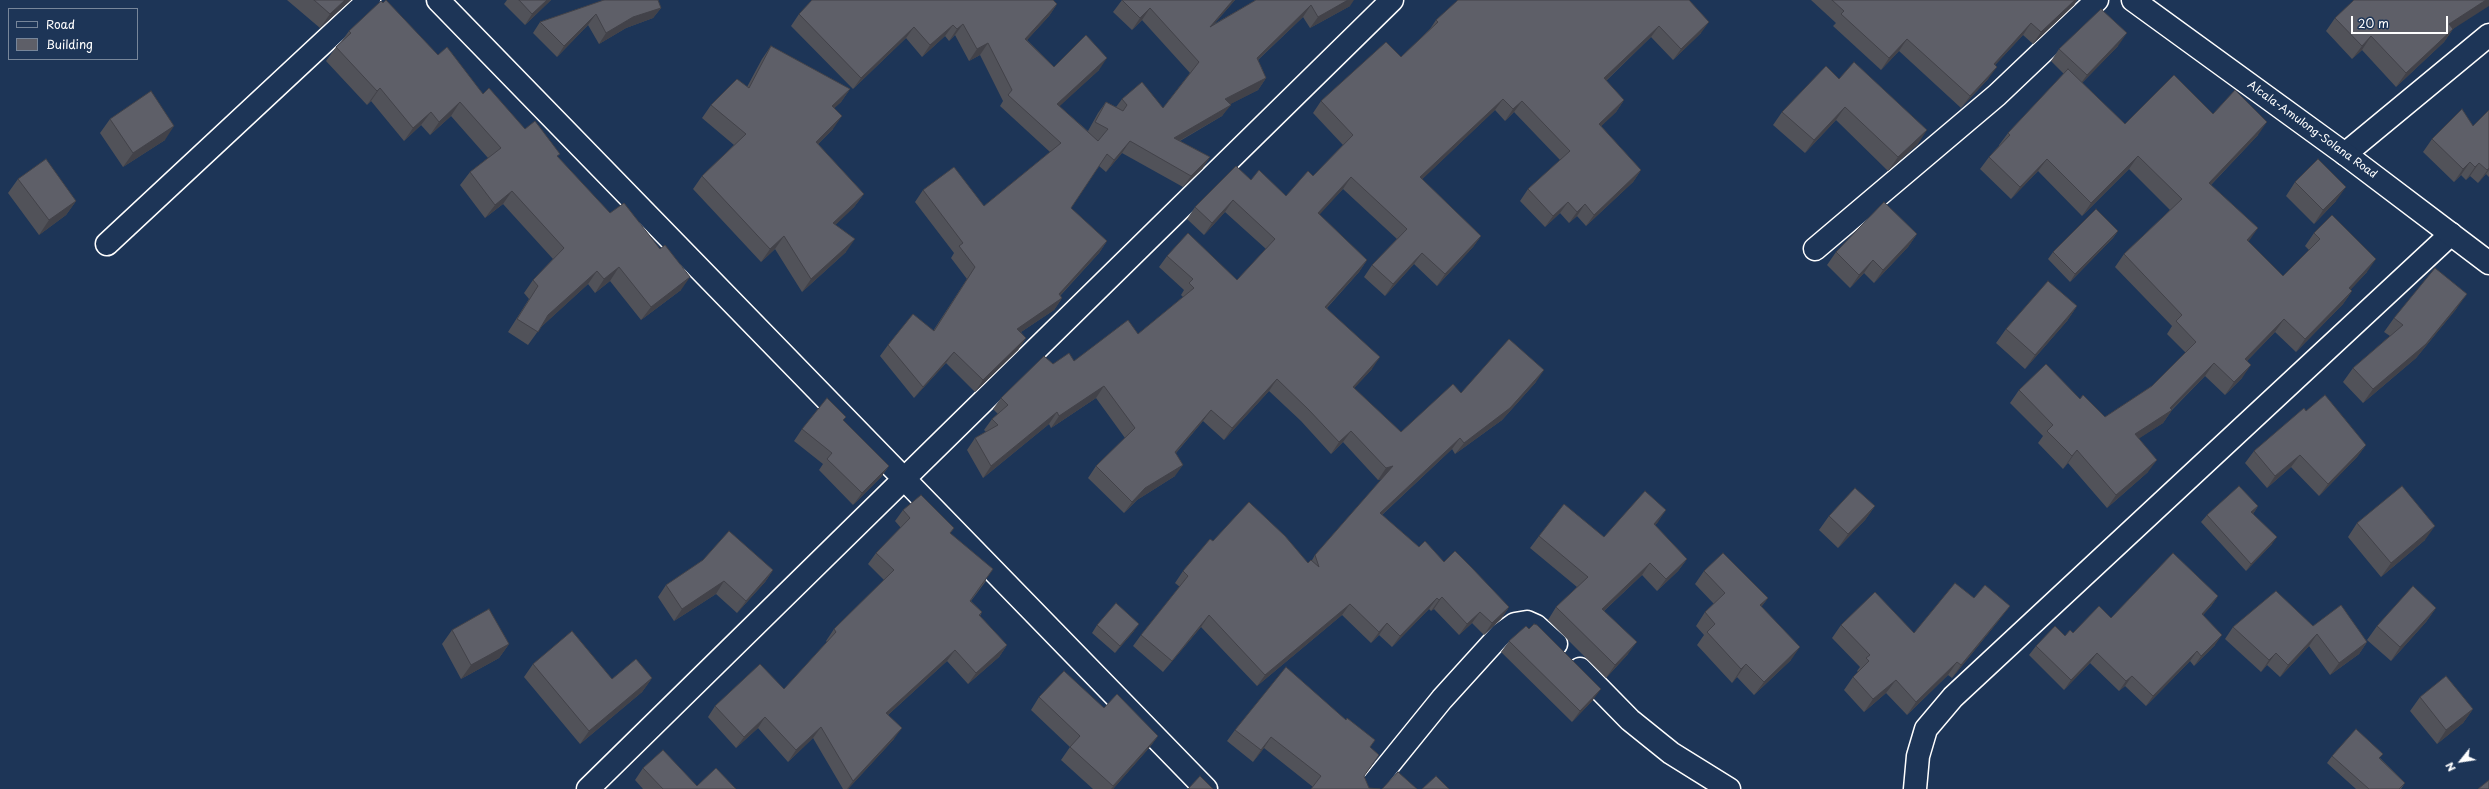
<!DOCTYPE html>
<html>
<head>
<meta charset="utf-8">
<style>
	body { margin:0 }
	#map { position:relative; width:2489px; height:789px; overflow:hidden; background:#1d3557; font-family:"Playpen Sans",sans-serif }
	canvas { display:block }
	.legend { position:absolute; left:8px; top:8px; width:130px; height:52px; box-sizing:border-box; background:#1d3557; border:1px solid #77869a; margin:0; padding:5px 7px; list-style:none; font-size:12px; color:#fff }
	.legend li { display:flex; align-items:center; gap:8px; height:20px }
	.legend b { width:20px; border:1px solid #77869a }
	.north { position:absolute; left:2441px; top:741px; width:40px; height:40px; -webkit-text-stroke:3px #1d3557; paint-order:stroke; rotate:240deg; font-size:11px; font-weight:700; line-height:16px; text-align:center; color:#fff }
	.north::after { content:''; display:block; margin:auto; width:14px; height:18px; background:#fff; clip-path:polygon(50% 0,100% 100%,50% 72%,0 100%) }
	.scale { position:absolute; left:2351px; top:16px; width:97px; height:18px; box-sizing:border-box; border:2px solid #fff; border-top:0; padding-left:5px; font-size:12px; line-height:14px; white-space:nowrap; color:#fff; -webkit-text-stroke:3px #1d3557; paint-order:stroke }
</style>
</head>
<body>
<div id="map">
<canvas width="2489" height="789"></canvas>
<ul class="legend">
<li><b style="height:5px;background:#1d3557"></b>Road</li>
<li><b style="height:11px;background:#5e5f68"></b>Building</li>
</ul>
<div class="north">N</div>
<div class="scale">20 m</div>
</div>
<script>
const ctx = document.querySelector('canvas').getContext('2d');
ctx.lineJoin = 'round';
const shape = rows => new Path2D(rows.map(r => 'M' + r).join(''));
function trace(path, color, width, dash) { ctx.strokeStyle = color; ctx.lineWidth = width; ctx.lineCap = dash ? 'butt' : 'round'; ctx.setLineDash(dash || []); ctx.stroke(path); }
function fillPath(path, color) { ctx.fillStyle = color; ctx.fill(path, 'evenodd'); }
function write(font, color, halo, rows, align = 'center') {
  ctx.font = font + ' "Playpen Sans",sans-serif'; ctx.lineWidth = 3; ctx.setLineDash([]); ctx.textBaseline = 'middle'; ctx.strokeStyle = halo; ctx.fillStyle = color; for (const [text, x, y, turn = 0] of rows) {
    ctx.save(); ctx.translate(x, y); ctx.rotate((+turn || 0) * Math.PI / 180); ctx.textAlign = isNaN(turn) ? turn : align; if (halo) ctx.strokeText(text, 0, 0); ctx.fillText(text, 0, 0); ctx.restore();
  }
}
const minor = shape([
	[438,0,1206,789],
	[2345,154,2489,35],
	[107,244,369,0],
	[1815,249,1997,95,2097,0],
	[1580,669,1630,720,1671,753,1729,789],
	[588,789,1392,0],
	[1369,789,1442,699,1501,634,1515,624,1527,622,1536,626,1556,644],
	[1915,789,1918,756,1926,729,1953,697,2451,234]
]);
const major = shape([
	[2133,0,2345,154,2489,263]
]);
trace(minor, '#fff', 25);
trace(major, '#fff', 25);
trace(minor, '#1d3557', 22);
trace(major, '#1d3557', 22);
fillPath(shape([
	[287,0,351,0,320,28],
	[507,0,551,0,525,25,504,4],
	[604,0,661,8,653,18,626,28,599,44,588,25,557,57,533,33,540,22],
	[1122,0,1235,0,1214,24,1256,0,1350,6,1310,28,1303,17,1258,60,1266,78,1258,90,1230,104,1222,116,1180,141,1210,157,1202,169,1183,187,1122,153,1106,172,1099,166,1071,208,1107,241,1099,253,1060,296,1062,298,1054,310,1021,332,1026,338,1018,350,975,392,946,363,914,398,880,356,888,345,933,331,967,279,951,258,954,253,915,202,923,190,984,206,1050,152,1000,106,1003,101,980,55,969,61,955,35,949,41,945,36,922,57,906,38,853,89,791,26,799,14,1057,4,1049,16,1027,40,1054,67,1099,70,1059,106,1088,131,1098,113,1106,102,1116,107,1122,99,1163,108,1190,73,1142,20,1132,30,1113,12],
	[1689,0,1701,33,1673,60,1651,37,1606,81,1624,100,1616,112,1601,126,1641,170,1633,182,1586,226,1577,216,1569,223,1560,213,1545,227,1520,201,1528,189,1560,160,1514,112,1505,121,1495,110,1422,179,1481,236,1473,247,1437,286,1414,264,1385,296,1364,277,1372,265,1397,239,1343,189,1319,214,1367,260,1359,272,1327,308,1372,369,1354,388,1401,432,1461,393,1536,382,1502,420,1455,454,1452,449,1382,515,1419,547,1444,562,1509,607,1501,619,1484,635,1472,623,1459,635,1434,609,1431,611,1429,609,1392,647,1379,635,1371,643,1342,615,1257,686,1201,627,1163,672,1133,646,1141,635,1180,587,1175,583,1183,571,1213,541,1308,563,1312,560,1315,555,1382,479,1378,480,1343,442,1331,454,1301,421,1269,391,1224,440,1203,421,1176,453,1175,476,1137,500,1124,513,1088,478,1096,466,1125,438,1096,398,1051,428,1049,424,983,478,967,450,975,438,986,432,984,430,992,419,998,414,993,409,1001,398,1053,364,1074,361,1138,334,1183,297,1181,295,1184,290,1159,267,1167,256,1237,280,1266,249,1225,212,1204,235,1187,219,1195,207,1251,180,1286,196,1313,176,1343,145,1313,113,1321,101,1401,57,1430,29,1436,20],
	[1811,0,2077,0,2074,5,2033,44,2023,35,1995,65,1988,79,1961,108,1899,51,1881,70,1833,26,1836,23],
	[2353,0,2489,0,2453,29,2444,42,2396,87,2362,50,2352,59,2326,31,2335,18,2354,1],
	[349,31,438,55,483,94,525,129,558,157,681,290,641,320,610,281,595,293,588,284,541,327,528,345,508,332,529,299,524,293,533,280,553,259,503,204,485,218,460,185,470,172,488,158,451,116,430,135,421,125,404,141,371,101,367,105,326,61,336,47,341,42],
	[771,46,850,89,841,102,834,108,833,129,818,144,864,194,854,207,835,225,846,252,802,292,775,249,761,262,693,189,702,176,734,145,702,118,711,105,747,87,762,59],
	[2118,46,2082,83,2125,124,2213,114,2258,135,2211,185,2248,242,2283,276,2309,250,2305,246,2314,233,2367,272,2350,290,2352,291,2343,304,2296,352,2275,332,2247,361,2242,378,2225,395,2205,376,2172,410,2163,423,2139,438,2148,472,2107,508,2068,463,2063,469,2038,443,2043,436,2010,403,2019,390,2080,399,2105,417,2152,386,2186,353,2167,334,2172,326,2115,267,2124,254,2170,210,2129,169,2082,216,2038,171,2011,199,1980,169,1989,157,1999,146,1999,145,2008,133,2064,74,2051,61,2059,49],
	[1839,79,1918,144,1888,171,1836,120,1805,153,1773,125,1782,112],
	[2489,110,2489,177,2486,174,2478,183,2470,176,2466,180,2461,175,2454,182,2423,152,2432,139,2473,126],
	[110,119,165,140,123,167,100,133],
	[18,179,76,201,66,215,39,235,8,193],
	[2295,182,2336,201,2314,224,2286,196],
	[2118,231,2113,238,2070,282,2048,259,2053,252],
	[1917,234,1908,247,1874,283,1864,273,1850,288,1827,265,1836,252],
	[2077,306,2067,321,2025,369,1996,343,2006,329],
	[2457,308,2416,358,2363,403,2343,382,2353,368,2390,336,2384,332,2394,318],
	[2306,411,2366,445,2357,457,2319,496,2291,467,2267,488,2245,463,2254,451],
	[843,420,889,466,881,477,853,505,819,470,823,464,794,441,802,429],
	[1875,506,1865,520,1838,548,1819,530,1829,516],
	[2258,506,2253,514,2272,544,2246,571,2201,522,2207,515],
	[903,510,950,533,986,581,971,601,982,612,980,616,1007,645,999,657,968,684,947,661,888,715,894,739,848,789,843,789,813,738,788,762,758,728,736,748,708,717,715,706,784,689,827,642,826,641,834,629,884,580,868,564,876,553,901,528,895,521],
	[1658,522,1655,525,1687,559,1678,571,1657,591,1642,575,1604,611,1628,654,1606,678,1548,620,1556,607,1577,587,1530,548,1539,536,1604,537],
	[2357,523,2425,540,2381,577,2348,537],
	[773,570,765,582,737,613,716,594,674,621,658,597,666,585],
	[1704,571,1768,598,1761,607,1791,660,1754,695,1737,677,1732,683,1697,645,1704,635,1696,626,1705,612,1714,604,1695,584],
	[2218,596,2211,606,2203,615,2215,645,2194,666,2190,661,2146,706,2125,686,2119,691,2090,663,2064,690,2029,655,2036,646,2065,636,2111,618],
	[1974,598,2000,619,1952,678,1948,675,1907,715,1886,693,1864,712,1844,690,1853,677,1858,672,1857,671,1860,667,1832,638,1841,625,1914,633],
	[2436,608,2426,622,2391,661,2367,640,2377,626],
	[1097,625,1134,631,1115,653,1092,633],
	[2313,626,2367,642,2359,654,2330,675,2309,646,2280,677,2267,665,2261,672,2225,639,2233,627],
	[452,630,509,644,499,658,461,679,442,644],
	[1509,641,1593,700,1572,722,1501,652],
	[533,664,612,679,652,678,642,692,580,744,524,677],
	[1039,697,1104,708,1158,736,1149,748,1113,789,1093,789,1061,760,1070,747,1031,710],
	[2420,697,2473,709,2463,723,2437,744,2410,711],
	[1346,720,1375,740,1370,747,1313,787,1264,748,1253,762,1227,741,1235,730],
	[2332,756,2380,758,2405,783,2401,789,2356,789,2327,763],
	[643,768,697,786,736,789,643,789,635,780]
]), '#515259');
fillPath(shape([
	[345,0,351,0,320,28,330,14],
	[547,0,551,0,525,25,532,14],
	[1233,0,1235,0,1202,38,1210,27],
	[1348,0,1354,0,1350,6,1310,28,1318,17],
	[2075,0,2077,0,2074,5,2033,44,2041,32],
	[2486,0,2489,0,2489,6,2453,29,2444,42,2396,87,2406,73,2449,24],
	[1057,4,1049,16,1017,51,1025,39],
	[1311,5,1303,17,1248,69,1257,58],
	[661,8,653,18,626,28,599,44,606,33,633,17],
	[1150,8,1142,20,1132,30,1140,18],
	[596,14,588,25,557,57,564,46],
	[1709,22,1701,33,1673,60,1681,49],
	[2031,23,2023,35,1985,76,1994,64],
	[963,24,955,35,949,41,957,29],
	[953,25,945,36,922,57,930,45],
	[1659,26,1651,37,1596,90,1604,78],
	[914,27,906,38,853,89,861,78],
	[2127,33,2118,46,2078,87,2087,75],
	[2371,36,2362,50,2352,59,2362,46],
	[1907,39,1899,51,1881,70,1889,58],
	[988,43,980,55,969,61,977,49],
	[1107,58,1099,70,1049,116,1057,104],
	[1997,67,1988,79,1961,108,1970,96],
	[1266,78,1258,90,1217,111,1225,99],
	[380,88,371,101,367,105,377,91],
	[850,89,841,102,823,119,832,106],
	[1503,99,1495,110,1412,189,1420,177],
	[1624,100,1616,112,1591,136,1599,124],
	[1522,101,1514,112,1505,121,1513,109],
	[460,102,451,116,430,135,439,122],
	[1231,105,1222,116,1165,149,1174,138],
	[1845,107,1836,120,1805,153,1814,140],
	[431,112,421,125,404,141,413,128],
	[842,116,833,129,807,155,816,142],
	[2267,122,2258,135,2200,196,2209,183],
	[174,126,165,140,123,167,133,153],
	[1927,130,1918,144,1888,171,1898,157],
	[1130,141,1122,153,1106,172,1114,160],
	[2138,156,2129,169,2082,216,2091,203],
	[1210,157,1202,169,1183,187,1191,176],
	[2047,159,2038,171,2011,199,2020,187],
	[2470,162,2461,175,2454,182,2463,169],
	[2479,163,2470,176,2466,180,2475,167],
	[2489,168,2489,170,2486,174,2478,183],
	[1641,170,1633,182,1586,226,1594,215],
	[1351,177,1343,189,1310,225,1318,213],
	[2346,187,2336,201,2314,224,2323,210],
	[512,191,503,204,485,218,495,205],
	[864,194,854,207,824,236,833,223],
	[1233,200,1225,212,1204,235,1212,223],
	[76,201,66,215,39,235,49,220],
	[1568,202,1560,213,1545,227,1553,216],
	[1585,204,1577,216,1569,223,1577,212],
	[2258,228,2249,241,2238,253,2247,240],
	[2118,231,2113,238,2070,282,2075,274],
	[1917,234,1908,247,1874,283,1883,270],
	[784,236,775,249,761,262,770,249],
	[1481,236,1473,247,1437,286,1445,274],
	[855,239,846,252,802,292,811,279],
	[1107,241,1099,253,1051,305,1062,298,1054,310,1009,340,1017,329,1059,294],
	[1422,253,1414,264,1385,296,1393,284],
	[2376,259,2367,272,2340,301,2349,288],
	[1367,260,1359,272,1317,318,1325,307],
	[1873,260,1864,273,1850,288,1859,275],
	[619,267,610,281,595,293,604,279],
	[597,271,588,284,539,329,548,315],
	[690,277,681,290,641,320,651,307],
	[2352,291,2343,304,2296,352,2305,339],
	[2467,294,2457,308,2416,358,2363,403,2373,389],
	[2077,306,2067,321,2025,369,2035,355],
	[2284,319,2275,332,2236,372,2245,359],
	[1026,338,1018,350,975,392,983,380],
	[954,352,946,363,914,398,923,387],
	[1380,357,1372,369,1345,398,1353,387],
	[2214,363,2205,376,2170,411,2172,410,2163,423,2126,447,2135,434,2170,408],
	[2251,365,2242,378,2225,395,2234,382],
	[1544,370,1536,382,1502,420,1455,454,1464,443],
	[1277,379,1269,391,1224,440,1232,428],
	[1104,386,1096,398,1051,428,1059,416],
	[1211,410,1203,421,1167,463,1175,452],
	[1057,412,1049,424,983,478,991,466],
	[1351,431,1343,442,1331,454,1339,442],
	[1460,438,1452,449,1372,524,1380,513],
	[2366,445,2357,457,2319,496,2328,484],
	[2077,450,2068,463,2063,469,2072,456],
	[2300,455,2291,467,2267,488,2275,476],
	[2157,460,2148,472,2107,508,2116,495],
	[1183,465,1175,476,1137,500,1124,513,1132,502,1145,488],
	[889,466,881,477,853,505,862,493],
	[1393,466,1385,478,1378,480,1386,468],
	[1875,506,1865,520,1838,548,1848,534],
	[2258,506,2253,514,2251,512],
	[1666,510,1658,522,1645,536,1654,524],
	[2435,526,2425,540,2381,577,2391,563],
	[2277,537,2272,544,2246,571,2251,564],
	[1687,559,1678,571,1657,591,1666,579],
	[1650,563,1642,575,1593,621,1602,609],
	[773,570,765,582,737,613,746,601],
	[724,581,716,594,674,621,682,609],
	[2218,596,2211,606,2195,624,2202,614],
	[1442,597,1434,609,1431,611,1439,600],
	[1437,598,1429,609,1392,647,1400,636],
	[1768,598,1758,611,1760,605],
	[1350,604,1342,615,1257,686,1265,675],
	[2010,606,2000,619,1952,678,1961,665],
	[1509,607,1501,619,1484,635,1492,623],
	[2436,608,2426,622,2391,661,2400,647],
	[1480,612,1472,623,1459,635,1467,624],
	[1209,615,1201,627,1163,672,1172,661],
	[1387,623,1379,635,1371,643,1379,632],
	[1139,624,1134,631,1115,653,1120,646],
	[2317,634,2309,646,2280,677,2288,665],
	[2222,635,2215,645,2194,666,2201,656],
	[1637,642,1628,654,1606,678,1615,665],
	[2367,642,2359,654,2330,675,2339,663],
	[509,644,499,658,461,679,471,665],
	[1007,645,999,657,968,684,976,673],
	[1800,647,1791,660,1754,695,1764,682],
	[955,650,947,661,878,724,886,713],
	[2197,651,2190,661,2146,706,2153,696],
	[2097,653,2090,663,2064,690,2071,680],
	[2276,653,2267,665,2261,672,2269,660],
	[1957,662,1948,675,1907,715,1916,702],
	[1746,664,1737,677,1732,683,1741,669],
	[2132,676,2125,686,2119,691,2126,681],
	[652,678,642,692,580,744,589,731],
	[1896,680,1886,693,1864,712,1873,699],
	[1601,689,1593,700,1572,722,1580,711],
	[2473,709,2463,723,2437,744,2446,730],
	[765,717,758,728,736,748,744,737],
	[821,727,813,738,788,762,796,750],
	[902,728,894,739,848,789,847,789,853,781],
	[1158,736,1149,748,1113,789,1111,789],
	[1271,737,1264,748,1253,762,1261,750]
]), '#424249');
const building = shape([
	[314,0,345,0,330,14,314,0],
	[386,0,438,55,447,47,483,94,489,88,525,129,535,121,560,154,557,156,610,213,624,203,660,249,665,245,690,277,651,307,619,267,604,279,597,271,548,315,538,332,517,319,538,286,533,280,564,248,512,191,495,205,470,172,501,148,460,102,439,122,431,112,413,128,380,88,377,91,336,47,351,33,349,31,381,1,383,3,386,0],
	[519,0,547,0,532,14,519,0],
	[604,0,658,0,661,8,633,17,606,33,596,14,564,46,540,22,604,0],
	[812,0,1053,0,1057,4,1025,39,1054,67,1086,35,1107,58,1057,104,1098,141,1108,129,1095,122,1106,102,1123,111,1127,105,1122,99,1142,82,1163,108,1199,62,1150,8,1140,18,1122,0,1233,0,1210,27,1256,0,1348,0,1318,17,1311,5,1257,58,1266,78,1225,99,1231,105,1174,138,1210,157,1191,176,1130,141,1114,160,1107,154,1071,208,1107,241,1059,294,1062,298,1017,329,1026,338,983,380,954,352,923,387,888,345,913,314,934,331,975,267,959,246,963,243,923,190,954,167,984,206,1061,143,1008,95,1012,90,988,43,977,49,963,24,957,29,953,25,930,45,914,27,861,78,799,14,812,0],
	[1458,0,1689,0,1709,22,1681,49,1659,26,1604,78,1624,100,1599,124,1641,170,1594,215,1585,204,1577,212,1568,202,1553,216,1528,189,1570,151,1522,101,1513,109,1503,99,1420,177,1481,236,1445,274,1422,253,1393,284,1372,265,1407,229,1351,177,1318,213,1367,260,1325,307,1380,357,1353,387,1401,432,1453,384,1461,393,1509,339,1544,370,1510,408,1464,443,1460,438,1380,513,1419,547,1425,541,1444,562,1455,551,1472,568,1509,607,1492,623,1480,612,1467,624,1442,597,1439,600,1437,598,1400,636,1387,623,1379,632,1350,604,1265,675,1209,615,1172,661,1141,635,1188,576,1183,571,1210,539,1213,541,1249,502,1285,536,1308,563,1311,560,1319,567,1315,555,1393,466,1386,468,1351,431,1339,442,1309,410,1277,379,1232,428,1211,410,1175,452,1183,465,1145,488,1132,502,1096,466,1135,428,1104,386,1059,416,1057,412,991,466,975,438,998,425,992,419,1008,405,1001,398,1044,356,1053,364,1069,353,1074,361,1128,320,1138,334,1194,288,1189,283,1193,279,1167,256,1188,233,1237,280,1275,239,1233,200,1212,223,1195,207,1236,166,1251,180,1259,170,1286,196,1308,171,1313,176,1353,135,1321,101,1386,42,1401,57,1438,22,1436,20,1458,0],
	[1832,0,2075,0,2041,32,2031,23,1994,64,1997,67,1970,96,1907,39,1889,58,1841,14,1844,11,1832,0],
	[2354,0,2486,0,2449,24,2453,29,2406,73,2371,36,2362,46,2335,18,2354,0],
	[2101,9,2127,33,2087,75,2059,49,2101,9],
	[771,46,850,89,832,106,842,116,816,142,864,194,833,223,855,239,811,279,784,236,770,249,702,176,746,134,711,105,737,79,749,88,771,46],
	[1854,62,1927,130,1898,157,1845,107,1814,140,1782,112,1826,66,1839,79,1854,62],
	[2068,69,2125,124,2174,75,2213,114,2235,90,2267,122,2209,183,2258,228,2247,240,2283,276,2320,239,2314,233,2332,215,2376,259,2349,288,2352,291,2305,339,2284,319,2245,359,2251,365,2234,382,2214,363,2170,408,2172,410,2135,434,2157,460,2116,495,2077,450,2072,456,2047,431,2053,425,2019,390,2046,364,2080,399,2083,395,2105,417,2152,386,2196,342,2176,321,2182,315,2124,254,2182,199,2138,156,2091,203,2047,159,2020,187,1989,157,2010,135,2008,133,2068,69],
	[151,91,174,126,133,153,110,119,151,91],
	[2462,109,2473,126,2489,110,2489,168,2487,170,2479,163,2475,167,2470,162,2463,169,2432,139,2462,109],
	[46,159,76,201,49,220,18,179,46,159],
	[2318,159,2346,187,2323,210,2295,182,2318,159],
	[1884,202,1917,234,1883,270,1873,260,1859,275,1836,252,1884,202],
	[2096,209,2118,231,2075,274,2053,252,2096,209],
	[2435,268,2467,294,2426,344,2373,389,2353,368,2403,325,2394,318,2435,268],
	[2048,281,2077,306,2035,355,2006,329,2048,281],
	[2325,395,2366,445,2328,484,2300,455,2275,476,2254,451,2304,408,2306,411,2325,395],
	[827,398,846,417,843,420,889,466,862,493,827,459,832,453,802,429,827,398],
	[2239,486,2258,506,2251,512,2277,537,2251,564,2207,515,2239,486],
	[2402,486,2435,526,2391,563,2357,523,2402,486],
	[1855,488,1875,506,1848,534,1829,516,1855,488],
	[1645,491,1666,510,1654,524,1687,559,1666,579,1650,563,1602,609,1637,642,1615,665,1556,607,1588,577,1539,536,1564,504,1604,537,1645,491],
	[921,495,954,528,950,533,993,569,970,601,982,612,979,615,1007,645,976,673,955,650,886,713,902,728,853,781,821,727,796,750,765,717,744,737,715,706,760,664,784,689,836,632,834,629,894,570,876,553,910,518,903,510,921,495],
	[729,531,773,570,746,601,724,581,682,609,666,585,703,560,729,531],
	[1723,553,1768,598,1760,605,1800,647,1764,682,1746,664,1741,669,1707,632,1715,624,1705,612,1725,593,1704,571,1723,553],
	[2173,553,2218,596,2202,614,2222,635,2201,656,2197,651,2153,696,2132,676,2126,681,2097,653,2071,680,2036,646,2055,626,2065,636,2070,630,2073,633,2099,606,2111,618,2173,553],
	[1955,583,1974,598,1985,585,2010,606,1961,665,1957,662,1916,702,1896,680,1873,699,1853,677,1869,661,1866,658,1870,655,1841,625,1875,592,1914,633,1955,583],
	[2413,586,2436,608,2400,647,2377,626,2413,586],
	[2276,591,2313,626,2341,605,2367,642,2339,663,2317,634,2288,665,2276,653,2269,660,2233,627,2276,591],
	[1116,603,1139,624,1120,646,1097,625,1116,603],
	[489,609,509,644,471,665,452,630,489,609],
	[1534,624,1537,625,1601,689,1580,711,1509,641,1526,626,1529,629,1534,624],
	[572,631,612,679,636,659,652,678,589,731,533,664,572,631],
	[1286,667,1346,720,1347,718,1375,740,1370,747,1379,755,1364,776,1369,788,1380,789,1311,789,1321,776,1271,737,1261,750,1235,730,1286,667],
	[1064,671,1104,708,1117,694,1158,736,1113,786,1070,747,1080,736,1039,697,1064,671],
	[2446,676,2473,709,2446,730,2420,697,2446,676],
	[2356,729,2383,754,2379,758,2405,783,2399,789,2369,789,2332,756,2356,729],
	[663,750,697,786,716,768,736,789,663,789,643,768,663,750],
	[1398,772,1417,789,1382,789,1398,772],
	[1200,776,1213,789,1188,789,1200,776],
	[1436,776,1449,789,1422,789,1436,776],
	[2489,780,2489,789,2478,789,2489,780]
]);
fillPath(building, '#5e5f68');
trace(building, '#424249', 1);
write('11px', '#fff', '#1d3557', [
	["Alcala-Amulong-Solana Road",2312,130,36]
]);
</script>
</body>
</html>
